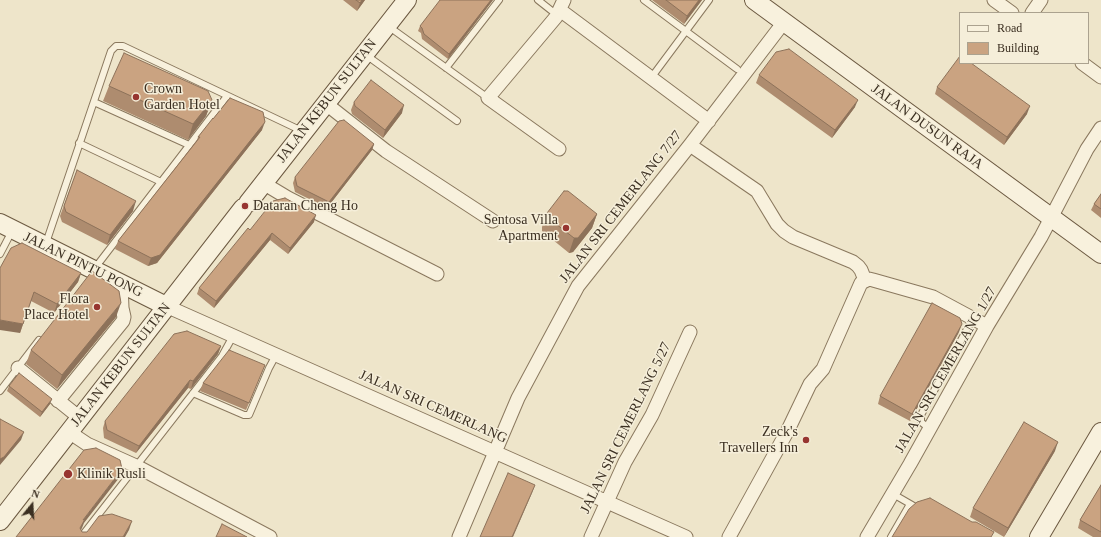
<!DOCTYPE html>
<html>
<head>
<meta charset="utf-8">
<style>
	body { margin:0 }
	#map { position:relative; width:1101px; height:537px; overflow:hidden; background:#eee5ca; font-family:"Times New Roman",serif }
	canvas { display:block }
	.legend { position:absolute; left:959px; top:12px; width:130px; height:52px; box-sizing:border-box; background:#f5eed9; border:1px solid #aba28f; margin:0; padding:5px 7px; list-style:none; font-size:12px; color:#3b2f21 }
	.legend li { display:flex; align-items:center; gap:8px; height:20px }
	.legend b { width:20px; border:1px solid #aba28f }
	.north { position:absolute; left:12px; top:485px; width:40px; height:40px; -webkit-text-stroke:3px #f5eed9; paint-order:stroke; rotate:18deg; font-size:11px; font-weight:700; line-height:16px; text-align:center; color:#3b2f21 }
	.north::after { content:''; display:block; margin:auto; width:14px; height:18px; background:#3b2f21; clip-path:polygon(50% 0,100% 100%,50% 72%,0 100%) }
</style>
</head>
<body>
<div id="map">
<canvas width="1101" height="537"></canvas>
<ul class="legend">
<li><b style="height:5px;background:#f8f1dd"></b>Road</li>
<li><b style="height:11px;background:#caa381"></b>Building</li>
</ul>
<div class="north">N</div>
</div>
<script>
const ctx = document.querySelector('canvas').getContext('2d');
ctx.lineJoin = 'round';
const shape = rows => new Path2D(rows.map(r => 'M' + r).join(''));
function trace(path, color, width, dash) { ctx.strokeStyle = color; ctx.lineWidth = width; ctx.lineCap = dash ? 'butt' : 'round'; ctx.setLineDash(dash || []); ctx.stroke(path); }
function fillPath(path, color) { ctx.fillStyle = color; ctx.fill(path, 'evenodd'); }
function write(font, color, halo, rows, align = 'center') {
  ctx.font = font + ' "Times New Roman",serif'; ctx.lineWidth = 3; ctx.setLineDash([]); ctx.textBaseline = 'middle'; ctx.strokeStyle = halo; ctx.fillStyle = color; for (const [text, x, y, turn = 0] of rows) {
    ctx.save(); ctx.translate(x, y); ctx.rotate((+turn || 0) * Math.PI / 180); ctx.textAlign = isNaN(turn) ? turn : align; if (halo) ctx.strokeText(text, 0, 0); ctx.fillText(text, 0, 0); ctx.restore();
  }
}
const lane = shape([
	[538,0,557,15],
	[644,0,737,69],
	[388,26,488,98],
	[366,55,457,121],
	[446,68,499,0],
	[651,78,709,0],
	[94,102,189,145],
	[79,143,161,182],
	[46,243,111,51,116,46,123,46,302,131],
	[0,254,12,231],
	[95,268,227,96],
	[0,391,39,340],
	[193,393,244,415,249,415,269,368,276,355],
	[930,429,921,422,921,415,973,318],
	[893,494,919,509],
	[81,537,222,356,233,336],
	[891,537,910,504]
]);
const street = shape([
	[994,0,1012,13],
	[560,10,709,121],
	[1032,13,1041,0],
	[1082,63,1101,77],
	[325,103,386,151,493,221],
	[690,145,757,191,760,196,777,224,784,231,793,237,853,262,858,266,861,270,865,280],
	[559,149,488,98,556,17,564,0],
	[263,183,288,198,437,274],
	[166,306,686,537],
	[18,368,80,418],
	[58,401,123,321,124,317,122,308,121,283],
	[69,432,87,444,136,466,270,537],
	[459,537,518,398,578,286,690,145,784,22],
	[591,537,625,462,652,415,690,332],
	[729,537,788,430,810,384,823,369,861,283,869,279,873,280,933,297,987,326],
	[867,537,910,464,987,326,1041,237,1087,149,1101,128]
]);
const secondary = shape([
	[754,0,1101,254],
	[248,203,407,0],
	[0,223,166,306],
	[0,521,243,208],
	[1039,537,1101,432]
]);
trace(lane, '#8a785e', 8);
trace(street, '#8a785e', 15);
trace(secondary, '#6c5941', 20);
trace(lane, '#f8f1dd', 6);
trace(street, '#f8f1dd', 13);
trace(secondary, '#f8f1dd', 18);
fillPath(shape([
	[343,0,365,0,357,11],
	[493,0,448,59,422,39,421,33,418,31,420,26],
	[652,0,702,0,684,24],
	[759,75,855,107,832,138,756,83],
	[109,86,212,100,206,116,188,140,103,101],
	[937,87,1027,114,1004,145,935,94],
	[354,102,402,113,383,138,352,114,351,110],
	[213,119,262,130,157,263,148,266,115,249,118,241,197,140,198,137],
	[374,144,372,150,327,208,295,192,293,183,295,177],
	[77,170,133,211,107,245,62,222,60,216],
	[1101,194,1101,218,1091,210,1094,204],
	[547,213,597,214,592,228,573,252,569,253,542,231,542,227],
	[314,222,288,254,270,240,214,308,197,294,199,288,250,230],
	[0,268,81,273,78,282,54,313,31,301,20,333],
	[116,317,57,389,26,364,31,350],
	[959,332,910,421,878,404,880,396],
	[221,346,218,354,191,389,188,388,136,453,104,438,103,428,105,421],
	[265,365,246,410,200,391,203,383],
	[9,386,50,404,40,417,7,391],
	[1055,451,1004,537,970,517,973,508],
	[1101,485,1101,537,1093,537,1078,528,1080,520]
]), '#ae8c6f');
fillPath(shape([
	[362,0,365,0,357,11,360,3],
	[491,0,493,0,448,59,449,54],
	[699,0,702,0,684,24,687,16],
	[212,100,206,116,188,140,193,124],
	[858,100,855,107,832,138,835,130],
	[404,105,402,113,383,138,385,130],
	[1030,106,1027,114,1004,145,1007,137],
	[265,122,262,130,157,263,148,266,151,258],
	[374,144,372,150,327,208,329,202],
	[136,201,133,211,107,245,110,235],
	[597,214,592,228,573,252,569,253,574,238],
	[316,215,314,222,288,254,290,248],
	[272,233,270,240,214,308,216,301],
	[81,273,78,282,54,313,57,304],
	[121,303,116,317,57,389,62,375],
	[0,320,23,324,20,333,0,330],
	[962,324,959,332,910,421,912,414],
	[221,346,218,354,191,389,193,381],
	[190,380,188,388,136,453,139,446],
	[52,399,50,404,40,417,42,412],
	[24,432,21,440,0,465,0,459],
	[1058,442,1055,451,1004,537,1008,528],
	[122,469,119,478,84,523,82,528,77,537,83,520],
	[535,485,532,493,513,537,512,537],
	[132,521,129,530,125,537,123,537]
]), '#8d725a');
const building = shape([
	[356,0,362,0,360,3,356,0],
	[440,0,491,0,449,54,424,34,422,28,420,26,440,0],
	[666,0,699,0,687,16,666,0],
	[789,49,858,100,835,130,759,75,776,52,789,49],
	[124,53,208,91,212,100,193,124,109,86,124,53],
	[960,56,960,63,971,63,1030,106,1007,137,937,87,960,56],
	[371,80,404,105,385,130,355,106,354,102,371,80],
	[230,98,263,112,265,122,160,255,151,258,118,241,200,137,198,137,213,118,213,119,230,98],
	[344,120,374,144,329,202,297,186,295,177,339,121,344,120],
	[77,170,136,201,110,235,66,212,64,206,77,170],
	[564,191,568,191,597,214,578,238,574,238,547,217,547,213,564,191],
	[1101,194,1101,209,1094,204,1101,194],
	[285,198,316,215,290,248,272,233,216,301,199,288,248,228,250,230,273,201,285,198],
	[22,243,81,273,57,304,34,292,23,324,0,320,0,268,11,248,22,243],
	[92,271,119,291,121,303,62,375,31,350,92,271],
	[932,303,960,318,962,324,912,414,880,396,932,303],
	[187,331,221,346,193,381,190,380,139,446,107,430,105,421,174,334,187,331],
	[229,350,265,365,249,403,203,383,229,350],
	[19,373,52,399,42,412,9,386,19,373],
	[0,419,24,432,4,457,0,459,0,419],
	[1024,422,1058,442,1008,528,973,508,1024,422],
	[96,448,120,460,122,469,83,520,85,519,80,528,82,532,87,532,99,516,112,514,132,521,123,537,16,537,84,450,96,448],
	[508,473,535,485,512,537,480,537,508,473],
	[1101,485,1101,532,1080,520,1101,485],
	[930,498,972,522,976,522,994,532,991,537,892,537,909,509,917,502,930,498],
	[222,524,247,537,216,537,222,524]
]);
fillPath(building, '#caa381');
trace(building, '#8d725a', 1);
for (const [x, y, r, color] of [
	[136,97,4,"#973530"],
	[245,206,4,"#973530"],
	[566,228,4,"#973530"],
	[97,307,4,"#973530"],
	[806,440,4,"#973530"],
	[68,474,5,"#973530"]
]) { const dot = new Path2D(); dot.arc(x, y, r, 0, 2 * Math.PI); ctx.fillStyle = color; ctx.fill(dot); trace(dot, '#f5eed9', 1.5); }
write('14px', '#3b2f21', '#f5eed9', [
	["Crown",144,89],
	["Garden Hotel",144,105],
	["Dataran Cheng Ho",253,206],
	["Sentosa Villa",558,220,"right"],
	["Apartment",558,236,"right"],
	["Flora",89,299,"right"],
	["Place Hotel",89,315,"right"],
	["Zeck's",798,432,"right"],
	["Travellers Inn",798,448,"right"],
	["Klinik Rusli",77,474]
], 'left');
write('14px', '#3b2f21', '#f5eed9', [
	["JALAN KEBUN SULTAN",327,101,-52],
	["JALAN DUSUN RAJA",927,127,36],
	["JALAN SRI CEMERLANG 7/27",621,207,-52],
	["JALAN PINTU PONG",83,265,26],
	["JALAN KEBUN SULTAN",121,365,-52],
	["JALAN SRI CEMERLANG 1/27",946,370,-60],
	["JALAN SRI CEMERLANG",433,407,24],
	["JALAN SRI CEMERLANG 5/27",626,428,-64]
]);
</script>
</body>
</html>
